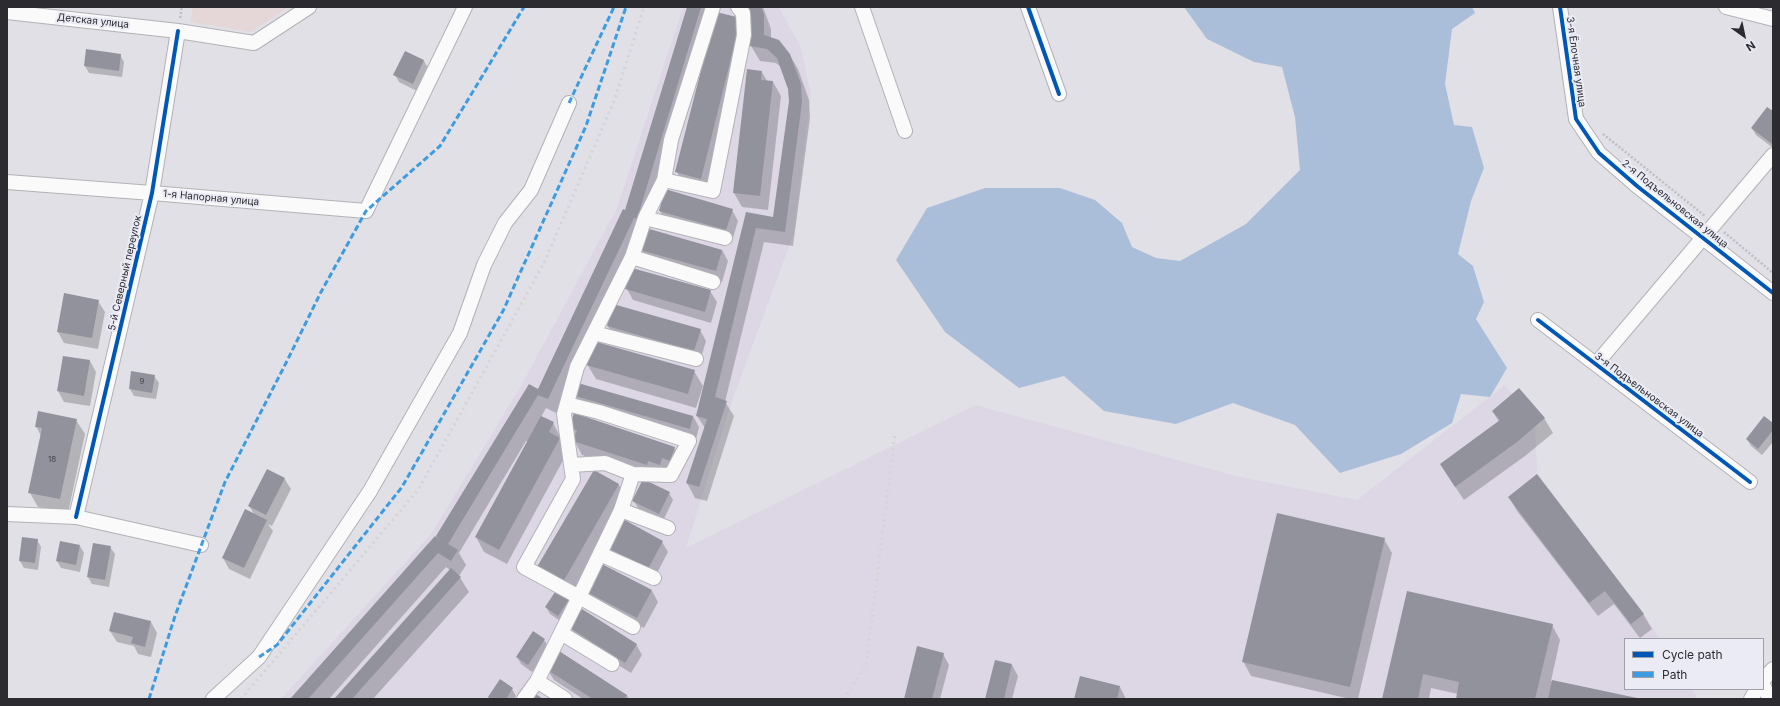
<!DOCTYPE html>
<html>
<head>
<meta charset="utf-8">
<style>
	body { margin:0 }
	#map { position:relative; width:1780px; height:706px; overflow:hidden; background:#e0e0e6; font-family:Inter,sans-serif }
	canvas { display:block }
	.frame { position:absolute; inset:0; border:8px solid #2c2c30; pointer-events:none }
	.legend { position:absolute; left:1624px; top:638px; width:140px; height:52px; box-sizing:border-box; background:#ebebf6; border:1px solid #9f9fa7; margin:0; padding:5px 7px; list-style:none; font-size:12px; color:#2c2c30 }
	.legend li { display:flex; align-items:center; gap:8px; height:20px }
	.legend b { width:20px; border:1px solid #9f9fa7 }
	.north { position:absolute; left:1724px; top:16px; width:40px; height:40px; -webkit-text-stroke:3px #ebebf6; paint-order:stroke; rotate:147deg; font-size:11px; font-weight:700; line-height:16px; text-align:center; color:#2c2c30 }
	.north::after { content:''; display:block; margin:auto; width:14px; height:18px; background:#2c2c30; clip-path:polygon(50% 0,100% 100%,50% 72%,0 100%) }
</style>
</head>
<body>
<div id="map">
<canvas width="1780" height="706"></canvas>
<div class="frame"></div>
<ul class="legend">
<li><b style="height:5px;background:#0057b8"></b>Cycle path</li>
<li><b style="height:5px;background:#3d9ce1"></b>Path</li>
</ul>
<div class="north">N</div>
</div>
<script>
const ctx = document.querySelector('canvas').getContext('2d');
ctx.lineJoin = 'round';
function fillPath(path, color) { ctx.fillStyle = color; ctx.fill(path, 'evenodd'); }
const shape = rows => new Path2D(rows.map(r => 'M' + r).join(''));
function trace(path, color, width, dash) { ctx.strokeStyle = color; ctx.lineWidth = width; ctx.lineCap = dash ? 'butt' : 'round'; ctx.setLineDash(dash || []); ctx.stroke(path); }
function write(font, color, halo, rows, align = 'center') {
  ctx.font = font + ' Inter,sans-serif'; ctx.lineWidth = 4; ctx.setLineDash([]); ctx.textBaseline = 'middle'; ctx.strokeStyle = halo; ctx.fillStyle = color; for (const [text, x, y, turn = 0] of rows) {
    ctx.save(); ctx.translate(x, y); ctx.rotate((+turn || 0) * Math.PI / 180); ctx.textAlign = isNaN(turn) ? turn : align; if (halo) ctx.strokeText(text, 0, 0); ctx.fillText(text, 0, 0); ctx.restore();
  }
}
fillPath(shape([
	[683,7,779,7,800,46,811,94,794,233,732,401,686,548,975,405,1236,476,1357,500,1505,385,1535,421,1537,474,1644,614,1660,639,1625,639,1625,689,1692,689,1698,699,281,699,431,534,521,386,617,208]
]), '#ddd7e5');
fillPath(shape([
	[193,7,289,7,251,32,190,22]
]), '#e5d7d7');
fillPath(shape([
	[1184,7,1472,7,1475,13,1452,29,1445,84,1454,125,1472,127,1484,168,1471,201,1458,254,1473,266,1484,302,1476,319,1507,368,1490,397,1461,394,1452,423,1401,454,1340,473,1295,425,1233,403,1176,424,1104,411,1064,376,1019,388,945,332,896,260,927,208,985,188,1060,188,1095,200,1122,223,1132,247,1156,258,1180,261,1246,224,1300,170,1295,117,1282,67,1254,62,1207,39]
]), '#abbed9');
fillPath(shape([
	[689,7,715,7,646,229,722,250,728,261,722,282,647,260,641,249,642,232,556,413,546,408,541,417,553,423,561,438,560,440,567,453,507,564,484,552,476,537,528,442,526,441,459,553,466,565,459,576,469,592,373,699,336,699,450,570,446,567,329,699,291,699,436,538,529,385,538,391,626,211],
	[747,7,763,7,771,29,771,38,789,54,798,69,809,100,810,118,793,246,764,242,725,402,734,416,707,501,695,498,687,483,705,428,697,416,747,213,774,218,790,101,789,89,782,68,776,63,760,61,751,46,752,19],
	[741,19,709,193,685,186,677,172],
	[405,52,424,61,428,68,417,91,399,82,395,75],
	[120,55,124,62,122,77,89,73,85,66],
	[762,72,767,81,773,82,781,96,768,210,742,207,734,193],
	[1767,108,1773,112,1773,148,1756,135,1752,128],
	[732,210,738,221,732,241,666,222,660,211],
	[627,289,710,291,717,302,711,323,633,300],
	[98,301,105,312,98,349,64,343,58,332],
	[608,326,700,330,706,341,700,361,614,337],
	[90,361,96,372,90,406,64,402,58,391],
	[587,364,694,371,703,386,696,408,596,379],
	[154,376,159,383,156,399,134,396,130,389],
	[576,396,693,416,699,427,696,439,582,406],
	[1493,412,1544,418,1553,433,1525,456,1464,500,1450,479,1499,422],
	[76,420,85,434,68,513,38,507,30,493,41,436,36,426],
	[1773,424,1773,442,1762,455,1751,446,1747,439],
	[571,428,674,448,683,462,655,479,582,455,574,440,575,436],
	[594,471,619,485,627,499,571,596,547,582],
	[284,478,291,489,272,526,268,524,273,531,250,579,229,569,223,558,254,514,249,506],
	[669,493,673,500,663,521,638,508,634,501],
	[1509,497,1643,614,1652,629,1640,638,1614,604,1598,616,1517,511],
	[1384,539,1392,553,1358,699,1350,699,1251,676,1243,661],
	[37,540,41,547,38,570,24,568,20,561],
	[662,542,668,552,654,579,615,558,609,548],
	[80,546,84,553,80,572,61,568,57,561],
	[110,547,115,554,109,587,92,584,88,577],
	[601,564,652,591,658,602,644,628,593,602,587,591],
	[1408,592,1552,625,1560,640,1551,681,1636,699,1457,699,1458,694,1431,688,1429,699,1383,699],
	[570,598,574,605,562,622,550,614,546,607],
	[151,622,157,633,151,657,138,654,134,646,117,642,110,631],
	[571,628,636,644,642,655,631,673,577,639],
	[534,633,544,640,549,647,532,672,521,664,517,657],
	[943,654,949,665,940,699,905,699],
	[1012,665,1018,676,1012,699,986,699],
	[547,669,627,695,629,699,583,699,554,680],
	[1120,687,1126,699,1075,699],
	[512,689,516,696,514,699,490,699,489,697]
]), '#0003');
fillPath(shape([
	[687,7,701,7,637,219,634,218,548,399,538,395,448,544,458,550,451,561,438,553,308,699,290,699,435,536,443,541,436,536,529,384,538,389,623,209,625,210],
	[746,7,761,7,764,14,764,35,779,40,790,54,801,84,802,102,785,232,756,228,715,397,727,401,699,487,686,483,707,419,696,416,746,212,773,217,789,101,788,89,777,58,767,49,750,46,751,19],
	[716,12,741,18,701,179,675,172],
	[86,49,121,54,119,71,84,66],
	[405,51,424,60,413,84,393,75],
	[747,69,762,71,761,80,773,81,760,196,733,193],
	[1767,107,1773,111,1772,144,1751,128],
	[665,189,733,209,726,230,659,211],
	[646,228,722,250,716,271,640,250],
	[632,268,711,290,705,312,625,289],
	[64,293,99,300,92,338,57,332],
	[613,304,701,329,694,351,607,326],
	[593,341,695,370,688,394,586,365],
	[63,356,90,360,84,396,57,391],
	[131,371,155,375,152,393,129,389],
	[578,383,693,416,690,429,575,396],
	[1519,388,1545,418,1517,442,1455,487,1440,464,1500,420,1492,411],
	[38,411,77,419,60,499,28,493,42,428,35,427],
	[574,413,675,447,670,461,662,458,660,465,648,461,647,465,573,441,577,430,569,428],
	[541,416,554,422,549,432,560,438,499,550,475,537],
	[1764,416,1773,423,1773,430,1758,449,1746,439],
	[267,469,285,478,266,515,248,506],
	[594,470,619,484,563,582,537,567],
	[1537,474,1644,614,1631,624,1605,591,1589,603,1508,497],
	[643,479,670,492,659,514,632,501],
	[245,509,267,520,244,568,222,558],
	[1277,513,1385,538,1350,687,1242,662],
	[623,519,663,541,648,569,608,548],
	[22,537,38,539,35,563,19,561],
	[60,541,80,545,76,565,56,561],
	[93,543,111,546,105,580,87,577],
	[600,563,652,590,637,618,585,591],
	[451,568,461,577,352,699,334,699],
	[557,589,570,598,558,616,545,607],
	[1407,591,1553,624,1535,699,1456,699,1459,682,1423,674,1418,699,1382,699],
	[582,609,637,644,625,663,570,628],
	[114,612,151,621,145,647,131,643,133,637,109,631],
	[533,631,545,639,528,665,516,657],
	[917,646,944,653,932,699,904,699],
	[559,651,627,695,624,699,593,699,546,669],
	[995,660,1012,664,1004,699,985,699],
	[1080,676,1120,686,1117,699,1074,699],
	[500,679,513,688,506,699,490,699,488,697],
	[1552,680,1637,698,1637,699,1548,699],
	[533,692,543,699,528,699]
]), '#92929c');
const minor = shape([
	[862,7,905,131],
	[1028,7,1059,94],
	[1560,7,1576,119,1599,153,1637,186,1773,293],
	[1726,7,1773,19],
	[7,12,178,31,254,43,309,7],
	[664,180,713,191,744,35,743,13,738,7],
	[7,182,152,193,366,211,465,7],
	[645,218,725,238],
	[632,257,713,282],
	[1538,320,1750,482],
	[594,333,696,359],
	[1596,364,1773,155],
	[567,404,599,412,689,441,671,475,633,474],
	[571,465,605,463,633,474,621,510,579,597,633,627],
	[621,510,668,528],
	[7,514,76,517,201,545],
	[76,517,152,193,178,31],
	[600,554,654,578],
	[561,633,612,664],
	[1763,680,1773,669],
	[537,681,565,699],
	[1763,685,1770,699],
	[213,699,259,657,370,491,460,333,484,265,505,223,531,190,569,103],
	[524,699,537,681,579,597,524,567,573,479,564,414,577,367,632,257,645,218,664,180,671,140,713,7],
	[1751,699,1757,689]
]);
trace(minor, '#b2b2b6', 16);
trace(shape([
	[180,18,182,7],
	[1603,134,1705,216],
	[1724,232,1773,273]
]), '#bfbfc1', 2.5, [2, 2]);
trace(minor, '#fafafb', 14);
trace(shape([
	[241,699,418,490,544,263,614,101,644,7],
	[843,699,866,666,895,433]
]), '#d4d4d6', 3, [2, 4]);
trace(shape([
	[569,103,614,7],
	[259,657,277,645,402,487,503,311,586,126,626,7],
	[149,699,175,616,225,482,287,361,321,292,366,211,440,146,524,7]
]), '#3d9ce1', 3, [6, 3]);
trace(shape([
	[1028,7,1059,94],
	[1560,7,1576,119,1599,153,1637,186,1773,293],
	[1538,320,1750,482],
	[76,517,152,193,178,31]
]), '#0057b8', 4);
write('8px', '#46464b', null, [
	["9",142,382],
	["18",52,460]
]);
write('10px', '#2c2c30', '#ebebf6', [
	["Детская улица",93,21,6],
	["3-я Ёлочная улица",1576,62,82],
	["1-я Напорная улица",211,198,5],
	["2-я Подъельновская улица",1675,204,39],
	["5-й Северный переулок",125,273,-77],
	["3-я Подъельновская улица",1649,395,37]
]);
</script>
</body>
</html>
